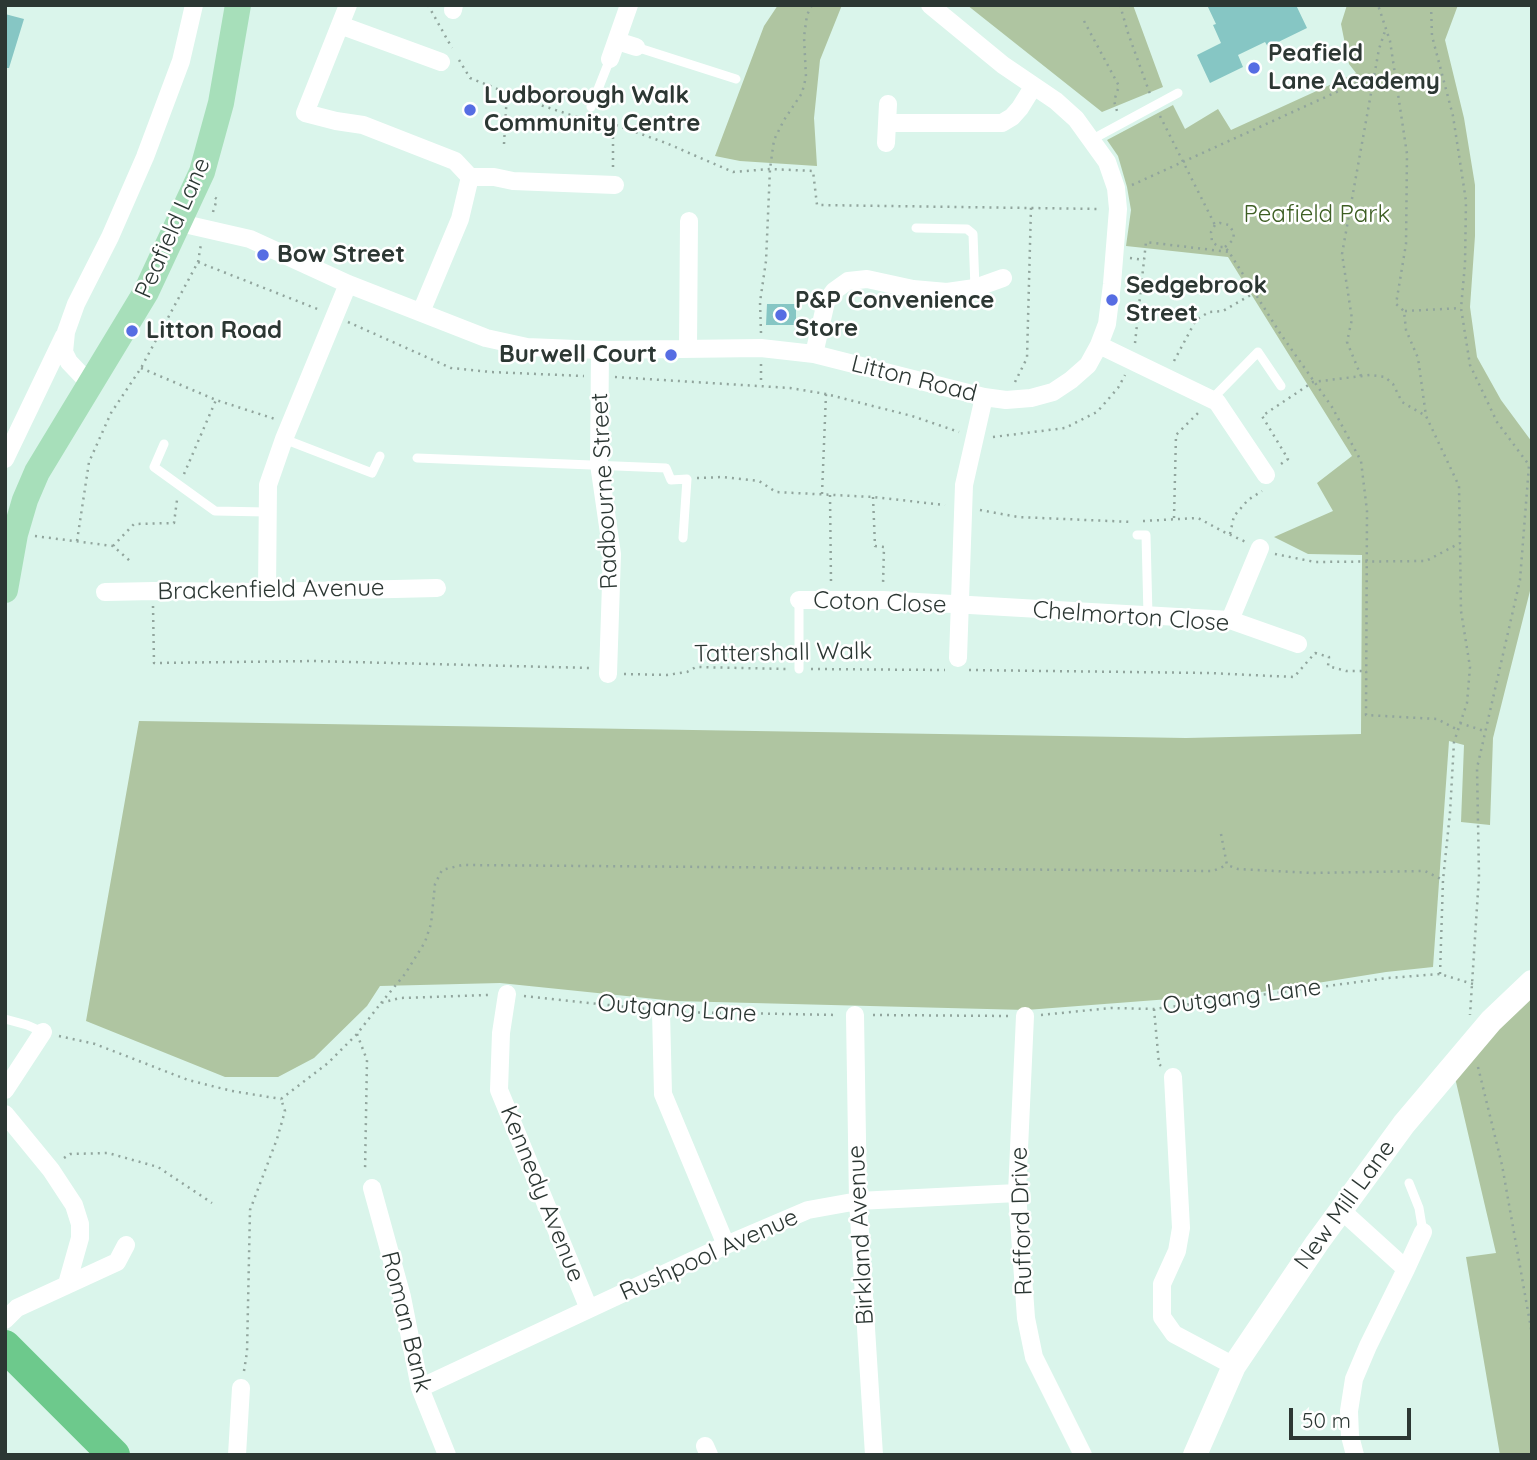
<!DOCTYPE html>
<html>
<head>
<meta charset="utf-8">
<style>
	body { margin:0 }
	#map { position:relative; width:1537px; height:1460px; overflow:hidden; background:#daf5eb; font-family:Quicksand,sans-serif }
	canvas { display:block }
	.frame { position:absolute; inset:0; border:7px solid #2c3733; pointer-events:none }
	.scale { position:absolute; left:1289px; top:1408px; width:122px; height:32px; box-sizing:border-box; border:4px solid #2c3733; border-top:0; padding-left:9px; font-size:21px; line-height:24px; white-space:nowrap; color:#2c3733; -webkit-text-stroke:5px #fff; paint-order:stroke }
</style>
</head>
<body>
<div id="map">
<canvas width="1537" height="1460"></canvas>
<div class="frame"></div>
<div class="scale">50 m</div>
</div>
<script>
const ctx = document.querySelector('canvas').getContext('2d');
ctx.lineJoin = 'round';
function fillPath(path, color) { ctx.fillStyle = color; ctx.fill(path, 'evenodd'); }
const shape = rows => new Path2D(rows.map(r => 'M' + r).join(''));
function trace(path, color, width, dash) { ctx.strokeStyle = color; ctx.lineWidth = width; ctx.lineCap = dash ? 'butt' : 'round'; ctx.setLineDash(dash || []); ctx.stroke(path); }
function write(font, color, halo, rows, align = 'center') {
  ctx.font = font + ' Quicksand,sans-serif'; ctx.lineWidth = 5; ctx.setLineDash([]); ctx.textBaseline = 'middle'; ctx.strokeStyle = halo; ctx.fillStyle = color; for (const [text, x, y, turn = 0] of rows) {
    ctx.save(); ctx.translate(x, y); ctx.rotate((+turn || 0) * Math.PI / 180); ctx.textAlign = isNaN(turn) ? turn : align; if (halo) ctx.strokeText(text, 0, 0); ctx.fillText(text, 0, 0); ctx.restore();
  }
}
fillPath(shape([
	[778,5,842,5,820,60,814,118,817,166,740,161,715,156,764,26],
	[967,5,1133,5,1163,87,1102,112],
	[1347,5,1458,5,1445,40,1464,118,1475,185,1475,236,1470,307,1477,357,1501,400,1532,442,1532,583,1493,738,1490,825,1461,822,1464,745,1449,741,1433,967,1386,972,1261,992,1026,1010,675,1001,500,983,380,986,367,1006,314,1058,278,1077,225,1077,86,1021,139,721,1186,738,1361,734,1362,555,1308,554,1274,537,1333,511,1317,483,1352,456,1228,257,1126,246,1131,210,1127,187,1118,156,1107,140,1173,105,1185,129,1218,109,1231,130,1356,73,1349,64,1341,24],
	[1532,986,1532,1455,1500,1455,1466,1257,1496,1253,1456,1082,1451,1070]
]), '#afc5a1');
fillPath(shape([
	[1207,5,1296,5,1307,28,1268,47,1265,42,1238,55,1243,67,1210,83,1197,55,1221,43,1213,25,1216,24],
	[5,14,24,19,9,68,5,68],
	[767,304,796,304,796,325,766,325]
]), '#86c6c4');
trace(shape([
	[428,5,452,48],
	[1120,5,1128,33,1150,94],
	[1431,5,1432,36,1453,116,1466,201,1465,264,1461,308,1470,365,1497,422,1529,465,1520,580,1477,768,1479,876,1470,1015],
	[1084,21,1119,86,1114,101,1117,111],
	[459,60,470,78,525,100,586,120,613,124,666,143,733,172,770,169,813,171,817,205,1101,209],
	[1160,116,1215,225],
	[504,144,507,93],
	[613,167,613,124],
	[1132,185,1374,75],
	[213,212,217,199,214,197],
	[1225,247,1233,240,1234,233,1229,225,1220,223,1215,225,1211,232,1212,242,1219,247,1225,247,1229,252,1280,333,1332,407,1361,461,1367,511,1366,715,1437,719,1458,730],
	[1130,258,1144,260],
	[198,262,320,310],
	[1405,311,1461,308],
	[348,322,451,368,491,372,584,376],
	[761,333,760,302,766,261,770,169,774,140,784,120,802,93,806,77,804,37,807,15,812,5],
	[1135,343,1146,242,1229,252],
	[1174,361,1196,320,1209,312,1223,311,1254,293],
	[761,364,761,385],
	[141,368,216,400,275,419],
	[1361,376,1347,342,1352,319,1342,254,1379,49,1385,31],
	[615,377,790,388,826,394,912,416,959,432],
	[1015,382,1027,358,1031,207],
	[993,437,1065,428,1097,412,1118,388,1125,375],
	[1281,464,1288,459,1262,416,1313,382,1370,375,1385,377,1393,384,1402,402,1426,416],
	[184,474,216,400],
	[697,478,723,477,759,481,776,492,873,497,945,505],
	[822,494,826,394],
	[830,495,831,582],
	[873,497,875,546,884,547,883,585],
	[980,510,1018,517,1133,522],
	[1174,518,1176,435,1199,412],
	[1143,521,1198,518,1224,532,1246,542],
	[1230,534,1234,516,1248,500,1262,491],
	[35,536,113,546,130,561],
	[77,541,89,462,111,413,141,368,198,262,201,244],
	[113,546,134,524,174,523,177,500],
	[1275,554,1315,562,1426,561,1460,543,1459,486,1426,416,1418,358,1406,330,1404,311,1396,304,1406,244,1407,154,1390,41,1378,5],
	[153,606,154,663,312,661,591,668],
	[811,669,945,670],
	[969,670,1208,673,1294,677,1315,653,1329,657,1328,666,1346,671,1367,671],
	[624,674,667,675,687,672,696,667,787,669],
	[1460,723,1484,731],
	[1221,834,1227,865,1238,869,1312,873,1425,871,1443,880],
	[1440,974,1443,880,1450,813,1454,742,1467,703,1470,667,1461,611,1460,544],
	[524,996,646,1009],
	[381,1003,405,974,425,942,431,924,435,884,442,870,462,865,1213,871,1227,865],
	[1154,1009,1159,1064,1162,1067],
	[677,1012,838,1015],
	[873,1015,1010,1016],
	[1041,1015,1111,1008,1154,1009,1388,978,1440,974,1473,984],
	[357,1034,367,1060,365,1172],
	[59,1036,95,1044,188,1080,232,1091,281,1099],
	[1478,1067,1502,1165,1532,1334],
	[281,1099,328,1063,357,1034,381,1003,400,998,489,995],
	[64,1158,70,1154,108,1153,158,1167,212,1203],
	[244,1371,247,1352,250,1210,277,1139,285,1111,281,1099]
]), '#91a59d', 2.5, [2, 5]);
trace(shape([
	[636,47,736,79],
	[591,107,610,59],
	[1091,140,1178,93],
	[916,228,967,229,973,234,975,288],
	[1212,399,1258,352,1281,386],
	[284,439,372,473,380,456],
	[164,444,154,467,215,511,266,512],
	[417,458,666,468,671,480,687,479,683,538],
	[1137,535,1146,535,1148,616],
	[799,669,799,600],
	[5,1019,27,1025,43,1032],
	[1409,1183,1419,1208,1423,1232]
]), '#fff', 9);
trace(shape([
	[348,5,305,113,336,121,363,125,455,161,470,177,460,219,421,312],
	[453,10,454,5],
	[340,25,441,62],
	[617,41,636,47],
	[610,59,629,5],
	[888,123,1002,123,1012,117,1020,108,1033,87],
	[886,143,888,104],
	[470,177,494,177,513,181,615,185],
	[180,223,250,239,348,284,486,338,527,347,600,350,761,348,814,354,984,397,1006,400,1031,398,1053,392,1071,380,1088,365,1099,345,1107,324,1112,284,1118,209,1116,188,1107,162,1076,119,1056,101,1003,65,930,5],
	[1099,345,1217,402,1266,475],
	[688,347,689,221],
	[600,350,599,464,612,554,608,674],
	[814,354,826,302,834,291,848,281,867,279,913,289,947,292,975,288,1003,278],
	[90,384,69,362,64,352,66,332,76,304,110,237,145,157,181,61,194,5],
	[5,459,64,336],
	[105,592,154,591,267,592,437,588],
	[267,592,268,485,284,439,348,284],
	[799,600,883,600,1230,620,1298,644],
	[1230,620,1260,548],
	[958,658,964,485,984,397],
	[507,994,501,1033,499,1090,589,1309],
	[661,1011,663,1094,726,1245],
	[855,1015,858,1201,874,1455],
	[1025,1016,1017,1193,1026,1318,1034,1357,1083,1455],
	[1173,1077,1181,1228,1177,1251,1162,1284,1162,1317,1174,1334,1234,1366],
	[5,1090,43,1032],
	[5,1114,51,1170,74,1205,80,1224,80,1238,67,1284],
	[372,1188,402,1297,420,1388,447,1455],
	[1341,1210,1406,1269,1423,1232],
	[5,1320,17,1308,117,1262,126,1245],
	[420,1388,726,1245,808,1210,858,1201,1017,1193],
	[705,1446,709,1455],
	[237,1455,241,1388],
	[1355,1455,1350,1436,1349,1411,1354,1379,1368,1346,1406,1269]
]), '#fff', 18);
trace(shape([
	[1195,1455,1234,1366,1317,1243,1404,1124,1491,1021,1532,982]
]), '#fff', 24);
trace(shape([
	[5,590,15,534,25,500,37,472,146,292,202,172,221,103,238,5]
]), '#a7dfba', 26);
trace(shape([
	[5,1346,114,1455]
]), '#6dc98c', 32);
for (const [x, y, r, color] of [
	[1254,68,7,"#566de3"],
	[470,110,7,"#566de3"],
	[263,255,7,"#566de3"],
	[1112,300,7,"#566de3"],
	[781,315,7,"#566de3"],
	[132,331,7,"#566de3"],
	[671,355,7,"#566de3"]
]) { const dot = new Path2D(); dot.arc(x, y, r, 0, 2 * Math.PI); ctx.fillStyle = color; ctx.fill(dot); trace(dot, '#fff', 2.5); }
write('bold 24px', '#2c3733', '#fff', [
	["Peafield",1268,54],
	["Lane Academy",1268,82],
	["Ludborough Walk",484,96],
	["Community Centre",484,124],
	["Bow Street",277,255],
	["Sedgebrook",1126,286],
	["Street",1126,314],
	["P&P Convenience",795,301],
	["Store",795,329],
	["Litton Road",146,331],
	["Burwell Court",657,355,"right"]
], 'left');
write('24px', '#3d5e23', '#fff', [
	["Peafield Park",1317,215]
]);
write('24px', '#2c3733', '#fff', [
	["Peafield Lane",173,228,-66],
	["Litton Road",914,379,14],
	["Radbourne Street",605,491,-93],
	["Brackenfield Avenue",271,590,-1],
	["Coton Close",880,603,2],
	["Chelmorton Close",1131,617,4],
	["Tattershall Walk",783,653,-1],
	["Outgang Lane",1242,997,-7],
	["Outgang Lane",677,1009,4],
	["Kennedy Avenue",542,1194,68],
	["New Mill Lane",1345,1205,-54],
	["Rufford Drive",1022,1221,-92],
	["Birkland Avenue",861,1235,-93],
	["Rushpool Avenue",709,1255,-24],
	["Roman Bank",406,1322,76]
]);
</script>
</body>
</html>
